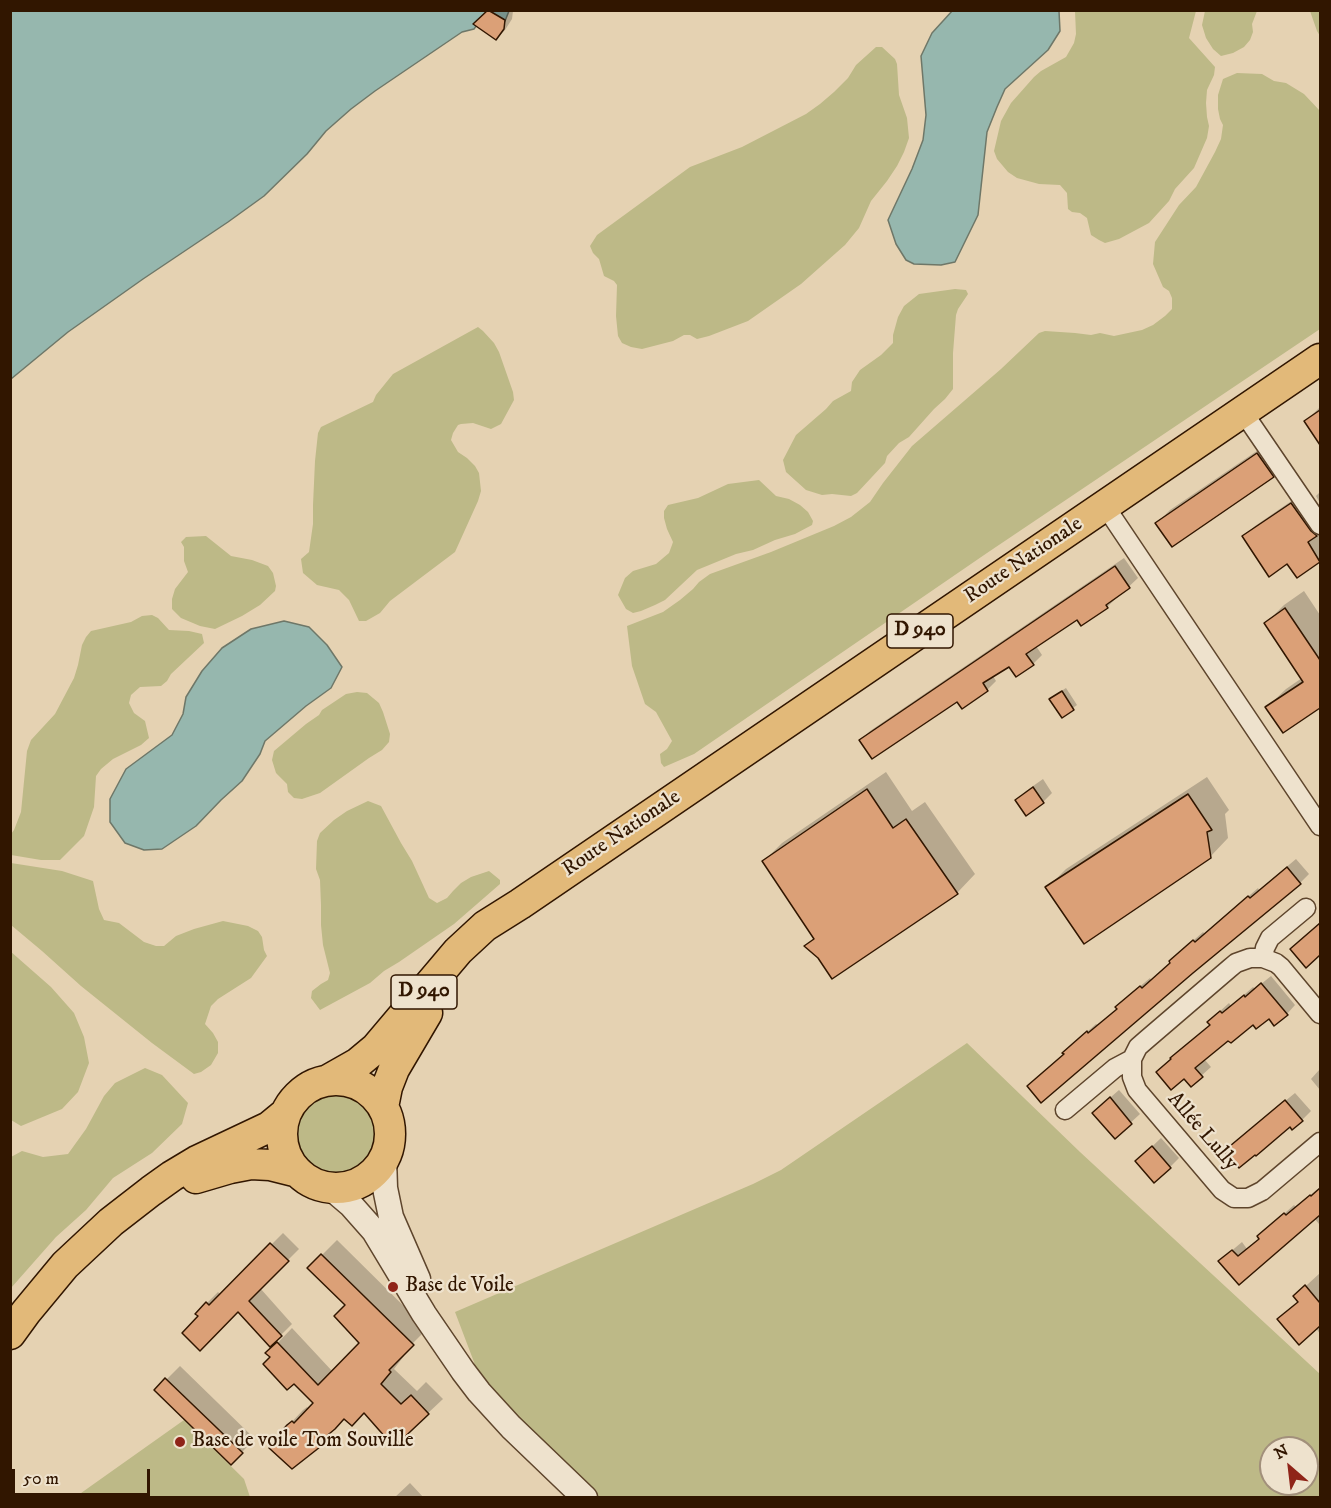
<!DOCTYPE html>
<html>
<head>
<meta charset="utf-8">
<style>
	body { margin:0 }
	#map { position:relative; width:1331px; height:1508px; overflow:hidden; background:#e5d2b2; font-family:"IM FELL DW Pica",serif }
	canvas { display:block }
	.frame { position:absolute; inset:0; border:12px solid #311600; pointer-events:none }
	.north { position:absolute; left:1259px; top:1436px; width:60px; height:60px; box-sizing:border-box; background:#eee2cd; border:2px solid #a2907b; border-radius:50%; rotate:332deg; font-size:16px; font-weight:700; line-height:24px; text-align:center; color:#311600 }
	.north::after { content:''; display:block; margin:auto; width:21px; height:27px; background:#8f2418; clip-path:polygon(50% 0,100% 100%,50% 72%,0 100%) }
	.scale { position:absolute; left:12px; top:1469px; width:138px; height:27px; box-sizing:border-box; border:3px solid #311600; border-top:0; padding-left:8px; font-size:18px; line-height:21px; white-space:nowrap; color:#311600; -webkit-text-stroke:4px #eee2cd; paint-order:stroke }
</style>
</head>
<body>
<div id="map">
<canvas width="1331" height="1508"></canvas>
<div class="frame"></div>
<div class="north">N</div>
<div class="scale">50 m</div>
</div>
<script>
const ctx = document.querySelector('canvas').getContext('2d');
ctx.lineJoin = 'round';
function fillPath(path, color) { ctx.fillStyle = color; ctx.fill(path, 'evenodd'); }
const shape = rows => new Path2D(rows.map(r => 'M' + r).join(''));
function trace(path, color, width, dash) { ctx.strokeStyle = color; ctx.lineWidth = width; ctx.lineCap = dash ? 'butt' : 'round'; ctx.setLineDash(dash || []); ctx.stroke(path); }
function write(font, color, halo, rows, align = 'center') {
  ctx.font = font + ' "IM FELL DW Pica",serif'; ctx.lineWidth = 4.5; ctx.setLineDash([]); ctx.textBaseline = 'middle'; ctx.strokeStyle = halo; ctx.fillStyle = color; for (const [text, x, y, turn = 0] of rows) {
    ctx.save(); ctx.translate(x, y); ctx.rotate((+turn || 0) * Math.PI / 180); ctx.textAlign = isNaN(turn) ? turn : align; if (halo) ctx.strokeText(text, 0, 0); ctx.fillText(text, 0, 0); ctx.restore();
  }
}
fillPath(shape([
	[1075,11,1196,11,1189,38,1215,67,1214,75,1207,90,1206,103,1207,117,1209,126,1207,138,1194,168,1175,189,1169,201,1149,223,1119,239,1105,243,1099,240,1091,235,1087,218,1080,213,1072,212,1068,209,1067,193,1060,185,1039,184,1017,178,1008,172,997,159,994,151,1001,121,1011,103,1034,77,1041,71,1066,57,1074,43,1076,34],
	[1205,11,1257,11,1252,24,1253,32,1250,40,1244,47,1233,53,1221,56,1213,49,1206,38,1202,25],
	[1310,11,1320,11,1320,36,1317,31],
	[876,47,882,47,895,59,897,64,899,95,907,118,909,138,904,152,897,166,887,181,871,201,859,228,845,245,801,284,748,321,709,336,697,339,690,335,684,335,673,341,642,349,631,347,622,343,618,336,616,316,617,285,614,281,604,276,599,259,593,253,590,246,597,235,690,167,742,147,806,114,820,104,834,92,848,78,856,65],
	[1237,73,1262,74,1274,81,1286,83,1304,94,1320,111,1320,329,987,553,694,754,664,767,661,763,660,754,667,749,672,741,656,712,645,704,632,666,627,626,663,612,680,600,693,589,699,582,710,574,771,552,834,526,851,517,870,502,883,483,912,446,1001,369,1039,333,1045,331,1075,333,1091,335,1100,333,1114,336,1142,330,1153,325,1165,316,1172,309,1172,298,1169,291,1163,287,1153,264,1155,242,1179,205,1196,187,1215,152,1221,139,1223,125,1220,119,1218,109,1218,95,1223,79],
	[955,289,966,290,968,294,958,309,956,315,953,353,953,389,945,399,934,409,909,437,899,443,887,456,885,463,857,493,851,496,832,494,822,495,806,490,786,472,783,460,796,435,826,409,833,401,851,391,852,382,860,370,881,355,893,343,893,335,898,317,904,306,919,294],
	[478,327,483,331,494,343,499,352,513,392,514,400,501,424,491,429,473,423,461,424,458,425,453,433,451,440,458,452,467,458,475,466,479,473,481,491,478,501,455,552,390,601,380,613,366,621,359,621,349,600,339,590,317,585,303,573,301,559,309,552,313,524,313,505,315,461,318,433,321,427,373,402,376,395,393,374],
	[759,480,776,496,789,499,800,505,808,512,813,521,812,525,795,534,775,540,753,550,736,554,697,570,665,600,655,605,641,611,633,613,626,609,618,595,625,578,633,571,656,564,669,553,672,545,673,542,667,529,664,518,664,511,668,505,698,498,728,484],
	[206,536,231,556,252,560,268,566,273,573,276,586,275,591,260,605,242,616,215,629,200,626,181,618,172,609,172,599,175,589,188,572,184,561,184,547,181,542,186,537],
	[152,615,158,618,169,630,189,631,202,634,204,643,171,674,167,681,161,686,140,687,131,695,129,703,134,713,145,721,149,738,141,745,113,759,101,769,96,776,94,807,84,836,60,860,41,860,11,855,11,834,14,830,21,812,27,751,31,740,55,714,74,678,78,665,82,645,86,637,91,631,131,622,142,616],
	[357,692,367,693,379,703,383,712,390,734,389,742,382,750,369,758,320,793,302,799,294,798,288,792,287,784,276,773,272,760,274,751,306,724,319,715,322,710,346,694],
	[368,801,381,806,401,843,412,861,429,898,437,903,447,898,453,891,461,883,471,877,489,871,500,880,500,884,454,924,399,962,384,971,370,983,320,1010,311,998,312,991,321,984,328,980,330,973,323,945,321,925,321,905,320,880,316,869,317,841,320,833,334,820,347,811],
	[11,863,62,871,93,881,99,909,104,920,119,923,144,942,156,946,164,946,176,936,194,929,223,921,248,926,258,931,262,937,264,950,267,956,251,978,218,999,211,1006,205,1024,213,1033,218,1042,218,1053,211,1065,201,1072,194,1074,152,1043,81,986,42,951,11,925],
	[10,951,51,987,74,1013,84,1037,89,1063,78,1092,62,1109,21,1126,11,1120],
	[967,1043,1080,1152,1320,1374,1320,1497,568,1497,488,1419,474,1362,455,1312,753,1184,781,1170],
	[1271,1448,1307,1448,1307,1484,1271,1484],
	[145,1068,162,1075,188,1103,182,1124,152,1153,113,1178,86,1210,56,1237,11,1288,11,1157,22,1151,43,1157,68,1154,86,1129,104,1096,115,1083],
	'294 1135a41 41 0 1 1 82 0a41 41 0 1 1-82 0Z',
	[184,1420,244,1479,250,1497,74,1498]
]), '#bdb987');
const water = shape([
	[953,10,1059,11,1060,31,1048,50,1005,89,997,107,987,132,978,215,955,262,941,265,914,264,906,260,896,244,888,220,912,169,923,140,926,115,921,56,932,33,953,10],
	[11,11,509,11,505,21,486,12,474,29,462,32,375,91,351,109,326,131,307,154,264,196,228,222,143,279,68,332,11,379,11,11],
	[284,621,309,627,327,645,342,667,331,688,306,706,265,741,260,754,242,781,221,800,196,826,162,849,144,850,125,843,110,822,110,799,126,769,172,735,183,714,186,697,202,671,222,648,251,629,284,621]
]);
fillPath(water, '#96b7ae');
trace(water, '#6e7768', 1.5);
fillPath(shape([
	[489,10,513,11,512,19,505,30,496,39],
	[1320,407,1320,442,1306,421],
	[1270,442,1285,464,1273,476,1157,523,1170,510],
	[1320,492,1320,503,1316,496],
	[1303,493,1320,535,1320,560,1297,576,1288,562,1244,536,1255,526],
	[1124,558,1138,578,1107,607,1077,618,1036,646,1042,655,1033,664,1016,675,1009,665,993,676,996,681,987,690,962,707,957,700,861,740,870,731],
	[1304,591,1320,615,1320,706,1283,731,1267,707,1286,689,1302,678,1266,623,1284,605],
	[1066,688,1077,705,1062,716,1055,695],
	[886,772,912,811,925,802,975,874,957,893,819,957,806,945,815,937,764,861,782,843],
	[1207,777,1229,810,1225,814,1228,838,1210,857,1047,888,1066,869],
	[1043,779,1052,793,1043,802,1017,800,1026,791],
	[1296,859,1309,874,1300,883,1065,1054,1073,1044,1096,1024,1098,1025,1118,1008,1117,1007,1126,998,1150,978,1151,980,1172,963,1179,953,1203,932,1205,934,1258,888,1259,890],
	[1320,922,1320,951,1305,964,1292,949],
	[1271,976,1295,1005,1287,1014,1269,1017,1253,1023,1228,1038,1204,1059,1211,1067,1191,1085,1184,1077,1218,1013,1229,1003,1231,1006,1253,987,1255,989],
	[1320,1069,1320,1090,1311,1079],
	[1119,1090,1140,1114,1115,1137,1103,1104],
	[1295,1093,1311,1111,1302,1120,1290,1125,1235,1142],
	[1161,1138,1179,1158,1170,1167,1137,1161],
	[1320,1187,1320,1223,1319,1224,1314,1218,1239,1283,1229,1253,1242,1242,1247,1249,1261,1238,1268,1228,1294,1205,1296,1207],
	[283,1233,299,1249,260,1288,292,1324,284,1332,270,1345,238,1310,200,1316,197,1314,207,1303,218,1292,221,1295],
	[337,1240,427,1329,402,1354,404,1356,394,1369,417,1391,426,1382,443,1399,394,1445,365,1411,345,1417,319,1445,292,1467,288,1426,303,1410,307,1407,309,1409,315,1403,268,1353,292,1328,333,1372,361,1343,347,1305,309,1268],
	[1320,1273,1320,1334,1316,1328,1279,1319,1299,1301,1295,1296],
	[180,1366,255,1439,231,1463,156,1390],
	[410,1483,424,1498,394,1498]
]), '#0003');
const building = shape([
	[488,10,505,20,504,29,496,40,473,24,488,10],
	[1320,410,1320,445,1304,421,1320,410],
	[1257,453,1274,477,1172,547,1155,523,1257,453],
	[1291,503,1311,531,1317,536,1308,542,1320,562,1297,578,1287,564,1269,577,1242,536,1291,503],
	[1115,566,1130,588,1106,605,1108,608,1081,626,1077,620,1026,654,1034,665,1016,677,1009,667,983,683,988,691,962,709,957,702,872,759,859,740,1115,566],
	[1285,608,1320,660,1320,708,1283,733,1265,707,1303,682,1264,623,1285,608],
	[1062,691,1074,710,1062,718,1049,699,1062,691],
	[1033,787,1044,803,1026,816,1015,800,1033,787],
	[867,789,893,828,906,819,958,894,832,979,818,958,804,946,814,939,762,861,867,789],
	[1188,794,1212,830,1207,832,1211,858,1084,944,1045,887,1188,794],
	[1287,867,1301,884,1193,973,1041,1103,1027,1086,1064,1054,1062,1053,1087,1031,1088,1033,1117,1009,1115,1007,1140,986,1142,988,1170,963,1169,961,1193,940,1195,942,1248,896,1250,898,1287,867],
	[1320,923,1320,955,1306,968,1290,949,1320,923],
	[1261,983,1288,1015,1274,1026,1269,1019,1256,1029,1253,1025,1231,1043,1228,1041,1195,1068,1203,1077,1191,1087,1184,1079,1171,1090,1156,1072,1171,1059,1170,1058,1210,1025,1207,1022,1220,1011,1222,1013,1244,995,1245,997,1261,983],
	[1110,1097,1132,1124,1115,1139,1092,1113,1110,1097],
	[1285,1100,1303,1121,1292,1130,1290,1127,1256,1156,1255,1155,1239,1168,1224,1151,1285,1100],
	[1152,1146,1171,1168,1154,1183,1135,1161,1152,1146],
	[1320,1188,1320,1215,1239,1285,1218,1261,1232,1250,1238,1256,1259,1239,1257,1236,1284,1213,1286,1215,1310,1195,1311,1196,1320,1188],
	[270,1243,289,1261,249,1301,282,1336,270,1347,238,1312,200,1351,182,1333,198,1316,195,1314,206,1302,209,1305,270,1243],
	[321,1254,414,1345,389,1370,391,1372,381,1384,401,1404,411,1395,429,1414,394,1447,364,1413,352,1426,344,1419,335,1429,317,1444,320,1447,292,1469,269,1448,282,1435,280,1433,287,1425,292,1421,294,1423,313,1403,294,1384,287,1390,263,1364,270,1357,265,1353,277,1342,318,1385,359,1343,334,1316,345,1305,307,1268,321,1254],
	[1305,1285,1320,1303,1320,1326,1299,1345,1277,1319,1298,1302,1293,1296,1305,1285],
	[165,1378,243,1453,231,1465,154,1390,165,1378]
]);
fillPath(building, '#dba077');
trace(building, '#311600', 1.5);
const minor = shape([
	[1243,412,1320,525],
	[1105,506,1320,826],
	[1263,958,1276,963,1281,967,1320,1014],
	[1132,1059,1132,1077,1137,1090,1222,1190,1234,1198,1248,1198,1262,1191,1320,1142],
	[1065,1110,1115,1068,1132,1059,1138,1047,1146,1040,1230,968,1236,963,1250,958,1263,958,1265,948,1270,938,1306,908]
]);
const tertiary = shape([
	[384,1158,385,1188,391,1217,418,1279],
	[331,1188,351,1205,374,1231,424,1314,463,1371,479,1392,511,1427,585,1498]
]);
const primary = shape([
	[328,1080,358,1063,376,1048,458,951,485,926,520,904,1320,359],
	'282 1134a54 54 0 1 1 108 0a54 54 0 1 1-108 0Z',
	[383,1107,387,1087,394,1069,427,1013],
	[196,1178,230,1168,251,1164,270,1165,298,1172],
	[10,1334,26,1312,65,1265,111,1222,151,1191,172,1176,197,1161,269,1127,286,1113]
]);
trace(minor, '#5e452c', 21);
trace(tertiary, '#5e452c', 27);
trace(primary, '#311600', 33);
trace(minor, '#eee2cd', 18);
trace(tertiary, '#eee2cd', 24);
trace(primary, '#e2b979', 30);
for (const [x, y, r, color] of [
	[393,1287,6,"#8f2418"],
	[180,1442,6,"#8f2418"]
]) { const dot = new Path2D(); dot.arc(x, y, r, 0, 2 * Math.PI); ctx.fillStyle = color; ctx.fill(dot); trace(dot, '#eee2cd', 2); }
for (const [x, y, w] of [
	[920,631,66],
	[424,992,66]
]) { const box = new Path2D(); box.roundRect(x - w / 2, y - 17, w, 34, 4.5); ctx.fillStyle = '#eee2cd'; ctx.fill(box); trace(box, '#311600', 1.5); }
write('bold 20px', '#311600', null, [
	["D 940",920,631],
	["D 940",424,992]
]);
write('21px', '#311600', '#eee2cd', [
	["Route Nationale",1024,561,-34],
	["Route Nationale",622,834,-34],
	["Allée Lully",1202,1132,49]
]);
write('21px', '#311600', '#eee2cd', [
	["Base de Voile",405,1287],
	["Base de voile Tom Souville",192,1442]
], 'left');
</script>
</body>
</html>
